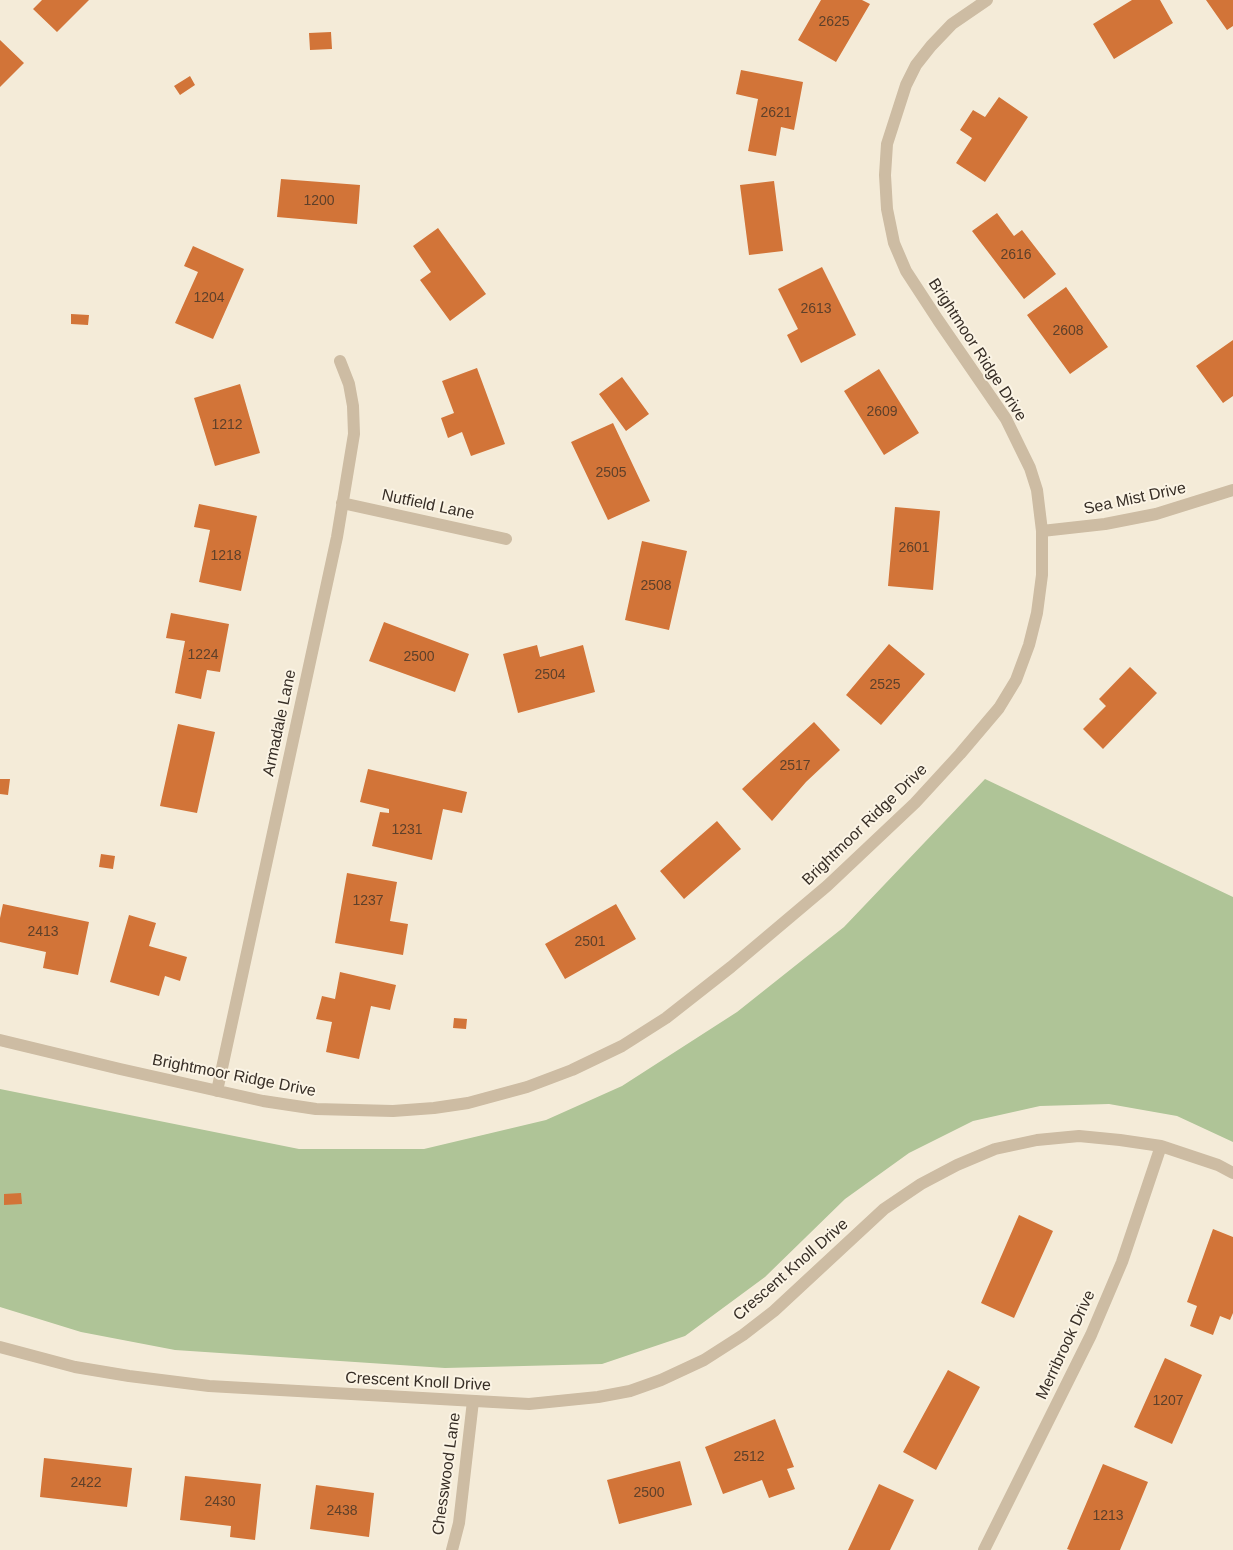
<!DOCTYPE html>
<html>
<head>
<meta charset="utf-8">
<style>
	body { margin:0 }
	canvas { display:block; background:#f4ebd8 }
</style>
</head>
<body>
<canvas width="1233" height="1550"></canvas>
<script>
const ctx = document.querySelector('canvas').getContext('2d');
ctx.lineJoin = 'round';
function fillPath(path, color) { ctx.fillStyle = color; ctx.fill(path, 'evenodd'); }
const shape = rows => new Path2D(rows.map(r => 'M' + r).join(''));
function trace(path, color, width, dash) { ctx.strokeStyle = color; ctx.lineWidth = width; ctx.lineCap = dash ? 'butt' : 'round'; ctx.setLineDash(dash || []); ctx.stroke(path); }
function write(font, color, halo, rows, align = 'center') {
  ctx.font = font + ' Helvetica,sans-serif'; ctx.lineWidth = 4; ctx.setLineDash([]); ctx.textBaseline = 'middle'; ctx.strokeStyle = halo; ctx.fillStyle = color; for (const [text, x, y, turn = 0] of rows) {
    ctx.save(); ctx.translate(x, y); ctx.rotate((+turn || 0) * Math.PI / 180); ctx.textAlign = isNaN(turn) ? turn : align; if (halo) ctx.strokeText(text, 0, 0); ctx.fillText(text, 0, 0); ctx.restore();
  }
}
fillPath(shape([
	[985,779,1233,897,1233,1142,1177,1116,1109,1104,1040,1106,973,1121,909,1153,845,1199,765,1277,685,1336,602,1364,445,1368,175,1350,81,1332,0,1307,0,1089,299,1149,424,1149,546,1120,622,1086,737,1012,844,927]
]), '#afc497');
fillPath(shape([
	[42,0,89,0,57,32,33,9],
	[821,0,862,0,870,4,836,62,798,40],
	[1132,0,1160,0,1173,23,1114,59,1093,24],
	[1206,0,1233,0,1233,26,1227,30],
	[331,32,332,49,310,50,309,33],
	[0,40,24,63,0,87],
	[741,70,803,82,794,130,781,127,776,156,748,151,758,99,736,94],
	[190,76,195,85,180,95,174,86],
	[999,97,1028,117,985,182,956,163,972,138,960,130,973,110,985,117],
	[281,179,360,185,357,224,277,217],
	[774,181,783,251,749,255,740,185],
	[997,213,1014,236,1022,230,1056,274,1024,299,972,231],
	[438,228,486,294,450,321,420,280,431,272,413,246],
	[193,246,244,269,213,339,175,323,198,272,184,266],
	[822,267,856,335,801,363,787,335,798,329,778,289],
	[1066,287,1108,347,1070,374,1027,315],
	[71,314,89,315,88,325,71,324],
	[1233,340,1233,396,1223,403,1196,366],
	[477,368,505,444,471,456,462,432,448,438,441,418,454,413,442,381],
	[879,369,919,433,884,455,844,391],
	[622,377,649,414,626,431,599,394],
	[240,384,260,453,215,466,194,398],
	[613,423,650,501,608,520,571,442],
	[199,504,257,516,241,591,199,582,210,530,194,527],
	[895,507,940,511,933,590,888,586],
	[642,541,687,551,669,630,625,620],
	[171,613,229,624,220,672,207,670,201,699,175,693,185,641,166,638],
	[384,622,469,654,455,692,369,661],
	[889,644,925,674,881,725,846,695],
	[537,645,540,657,583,645,595,692,518,713,503,654],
	[1130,667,1157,693,1103,749,1083,729,1106,706,1099,699],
	[814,722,840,750,806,782,772,821,742,789],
	[178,724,215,732,197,813,160,806],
	[368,769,467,792,462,813,443,809,432,860,372,846,380,812,389,813,389,809,360,802],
	[0,779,10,779,8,795,0,794],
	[717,821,741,849,684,899,660,871],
	[101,854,115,856,113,869,99,867],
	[347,873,397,882,390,921,408,924,403,955,335,943],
	[3,904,89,922,78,975,43,968,46,952,0,942,0,918],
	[616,904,636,939,565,979,545,944],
	[129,915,156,923,149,946,187,957,180,981,165,976,159,996,110,982],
	[340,972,396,985,390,1010,371,1006,359,1059,326,1052,332,1022,316,1019,322,996,335,999],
	[454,1018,467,1019,466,1029,453,1028],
	[21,1193,22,1204,4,1205,4,1194],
	[1019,1215,1053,1231,1014,1318,981,1303],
	[1213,1229,1233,1237,1233,1313,1230,1320,1220,1316,1213,1335,1190,1326,1197,1306,1187,1302],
	[1165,1358,1202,1375,1172,1444,1134,1427],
	[948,1370,980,1387,936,1470,903,1452],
	[775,1419,794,1467,787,1469,795,1489,769,1498,762,1480,723,1494,705,1447],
	[44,1458,132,1468,127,1507,40,1497],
	[680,1461,692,1505,619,1524,607,1480],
	[1103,1464,1148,1482,1120,1550,1070,1550,1067,1549],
	[185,1476,261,1484,255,1540,230,1537,231,1526,180,1520],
	[879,1484,914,1500,890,1550,848,1550],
	[316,1485,374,1493,369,1537,310,1529]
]), '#d27438');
trace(shape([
	[342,503,506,539],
	[1042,531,1105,524,1156,514,1233,490],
	[0,1040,120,1069,263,1101,316,1109,393,1111,434,1108,468,1103,527,1087,572,1070,622,1046,666,1018,731,967,827,886,915,803,960,754,999,708,1016,680,1029,645,1037,613,1042,575,1042,531,1037,490,1030,468,1006,419,938,320,906,271,894,243,887,209,885,175,887,144,906,85,916,65,931,46,952,24,987,0],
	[217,1091,337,537,354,434,353,406,349,384,340,361],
	[0,1347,75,1367,129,1376,209,1386,529,1404,598,1397,630,1391,661,1380,704,1360,743,1335,774,1311,884,1209,921,1184,957,1165,995,1149,1037,1140,1079,1136,1120,1140,1161,1146,1218,1165,1233,1173],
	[452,1550,459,1523,473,1401],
	[984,1550,1091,1335,1122,1262,1161,1146]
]), '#cdbca3', 12);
write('14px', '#5e402a', null, [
	["2625",834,22],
	["2621",776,113],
	["1200",319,201],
	["2616",1016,255],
	["1204",209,298],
	["2613",816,309],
	["2608",1068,331],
	["2609",882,412],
	["1212",227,425],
	["2505",611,473],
	["2601",914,548],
	["1218",226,556],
	["2508",656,586],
	["1224",203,655],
	["2500",419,657],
	["2504",550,675],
	["2525",885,685],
	["2517",795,766],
	["1231",407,830],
	["1237",368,901],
	["2413",43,932],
	["2501",590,942],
	["1207",1168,1401],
	["2512",749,1457],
	["2422",86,1483],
	["2500",649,1493],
	["2430",220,1502],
	["2438",342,1511],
	["1213",1108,1516]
]);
write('16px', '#372e26', '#fbf4e5', [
	["Brightmoor Ridge Drive",977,350,57],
	["Sea Mist Drive",1135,499,-12],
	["Nutfield Lane",428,505,12],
	["Armadale Lane",280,723,-78],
	["Brightmoor Ridge Drive",865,825,-44],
	["Brightmoor Ridge Drive",234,1076,11],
	["Crescent Knoll Drive",791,1270,-41],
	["Merribrook Drive",1066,1345,-65],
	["Crescent Knoll Drive",418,1382,3],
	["Chesswood Lane",447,1474,-82]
]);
</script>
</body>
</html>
